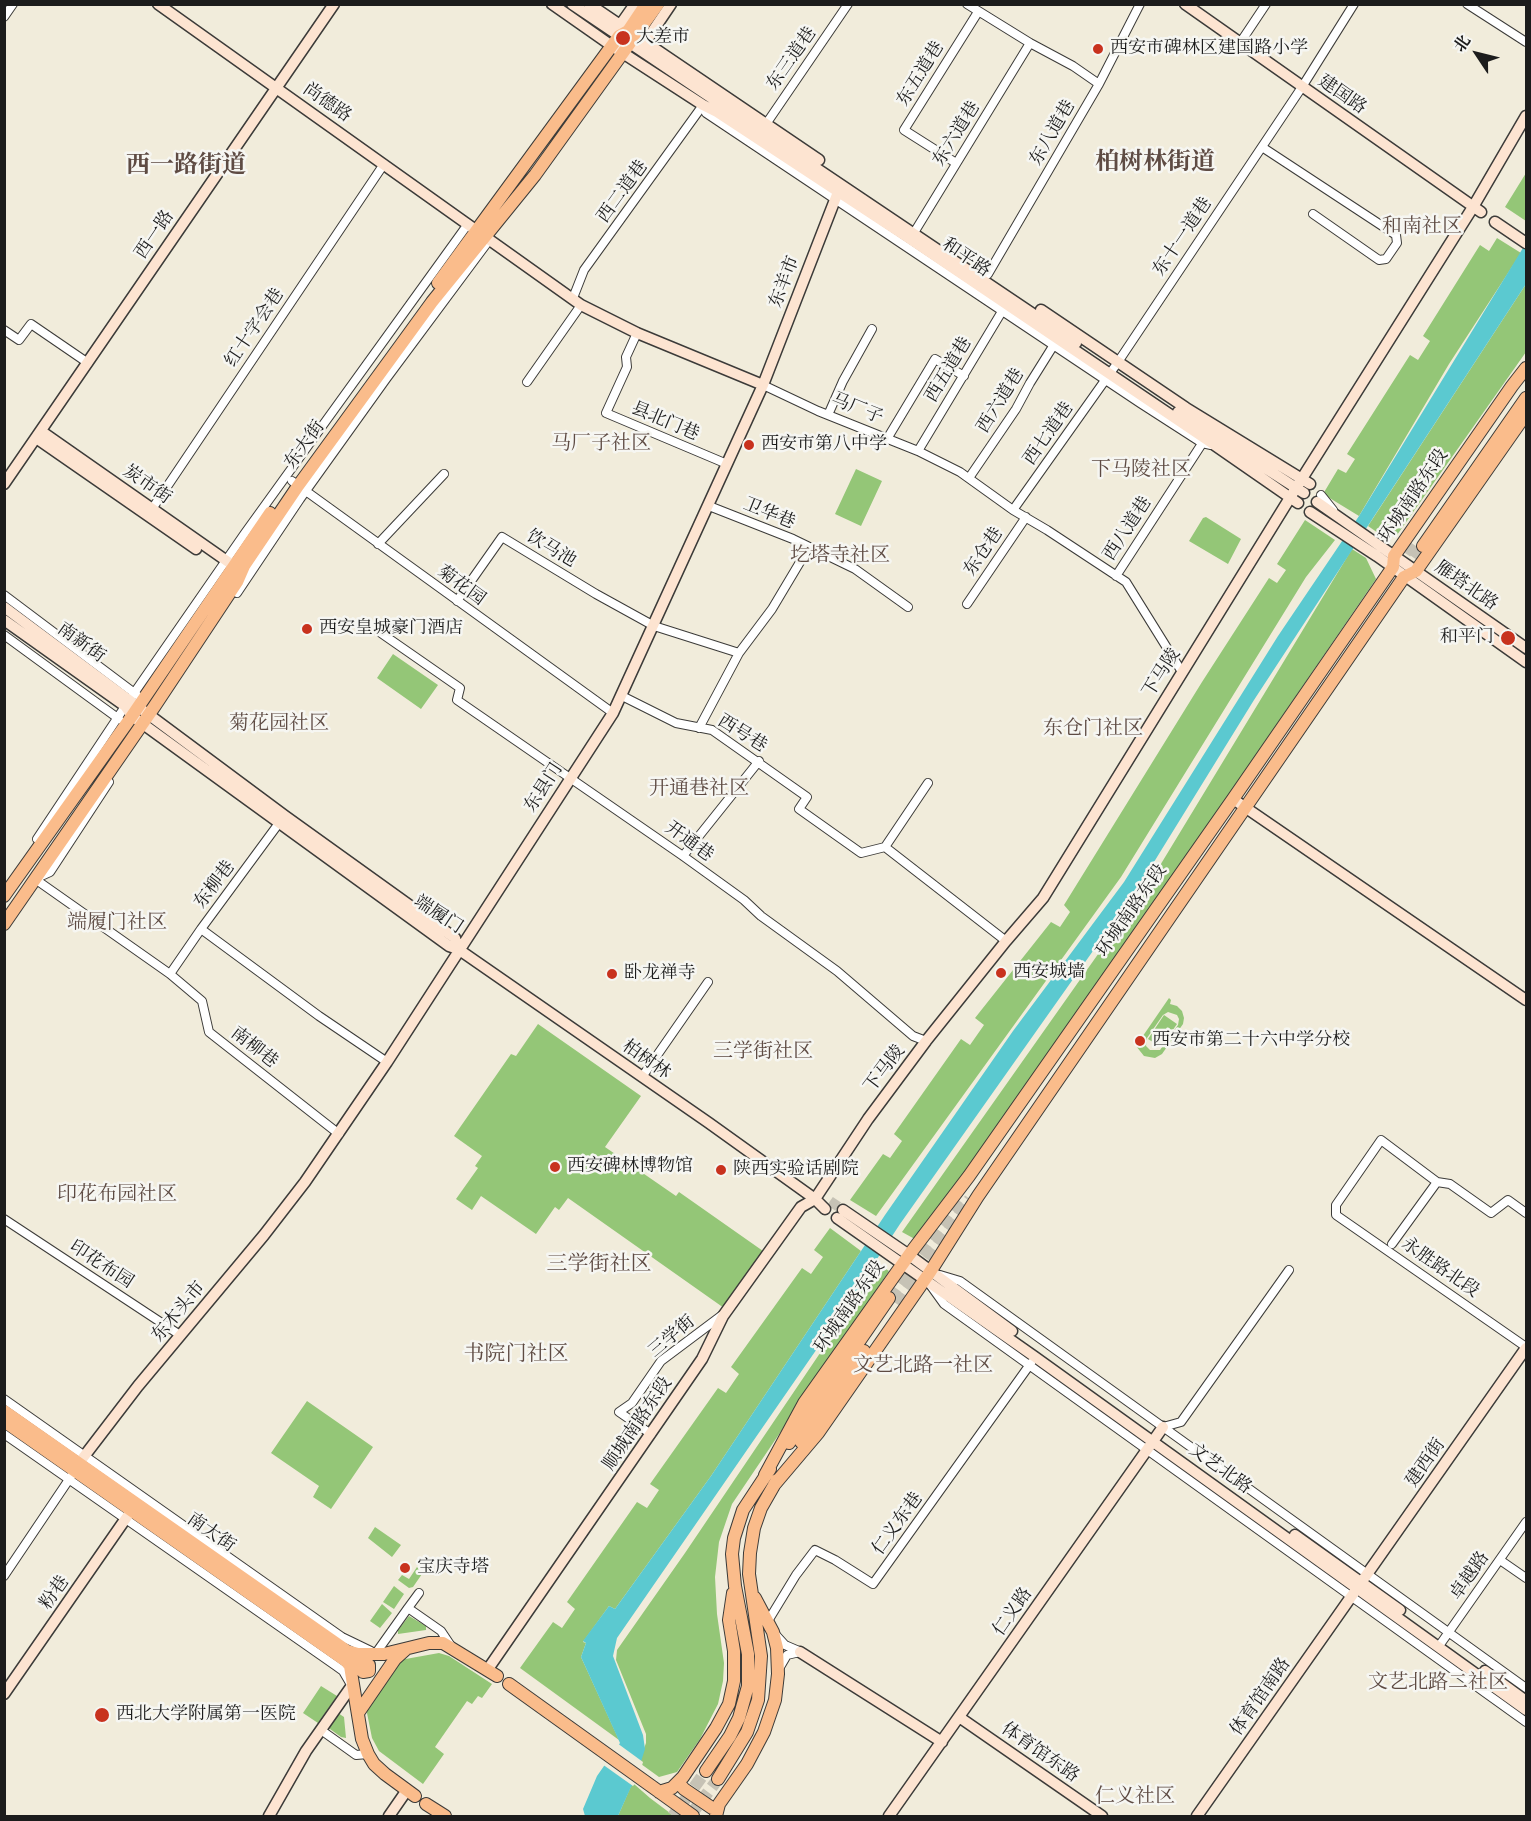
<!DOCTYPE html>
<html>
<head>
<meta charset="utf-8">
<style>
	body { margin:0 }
	#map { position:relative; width:1531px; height:1821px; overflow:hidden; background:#f1ecdb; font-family:Alegreya,"Noto Serif SC",serif }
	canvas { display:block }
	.frame { position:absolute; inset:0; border:6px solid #1c1c1c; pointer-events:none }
	.north { position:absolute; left:1447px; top:24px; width:60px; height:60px; -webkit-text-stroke:4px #f6f6f2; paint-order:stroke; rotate:305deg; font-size:16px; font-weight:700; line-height:24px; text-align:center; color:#1c1c1c }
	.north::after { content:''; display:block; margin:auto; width:21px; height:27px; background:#1c1c1c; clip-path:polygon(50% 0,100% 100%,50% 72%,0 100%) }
</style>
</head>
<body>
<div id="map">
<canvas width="1531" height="1821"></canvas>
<div class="frame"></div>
<div class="north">北</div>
</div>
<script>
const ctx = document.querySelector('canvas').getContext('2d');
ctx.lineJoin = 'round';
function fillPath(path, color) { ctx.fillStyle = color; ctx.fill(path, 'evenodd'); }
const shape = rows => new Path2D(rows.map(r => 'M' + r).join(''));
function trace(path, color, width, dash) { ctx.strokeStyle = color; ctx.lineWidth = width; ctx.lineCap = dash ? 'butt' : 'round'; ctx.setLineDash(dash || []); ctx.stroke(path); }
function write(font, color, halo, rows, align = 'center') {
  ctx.font = font + ' Alegreya,"Noto Serif SC",serif'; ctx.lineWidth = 5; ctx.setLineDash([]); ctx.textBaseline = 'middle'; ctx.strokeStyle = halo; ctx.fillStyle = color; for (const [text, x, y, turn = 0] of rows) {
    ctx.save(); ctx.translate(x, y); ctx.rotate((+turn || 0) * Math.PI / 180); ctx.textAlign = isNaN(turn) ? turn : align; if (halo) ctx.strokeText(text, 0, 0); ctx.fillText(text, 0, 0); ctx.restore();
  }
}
fillPath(shape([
	[1526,173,1526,221,1505,207],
	[1497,238,1521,253,1449,364,1359,516,1323,494,1338,469,1346,473,1355,459,1347,454,1410,355,1418,360,1430,341,1423,336,1480,245,1489,251],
	[1526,284,1526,352,1397,535,1384,537,1368,526],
	[856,469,882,481,861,526,835,514],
	[1206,517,1241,539,1228,564,1189,541,1203,518],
	[1305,520,1335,540,1306,577,1121,877,876,1216,850,1200,883,1154,890,1158,902,1141,894,1134,961,1039,970,1045,984,1025,975,1018,1051,922,1060,927,1070,912,1064,905,1202,682,1269,578,1277,583,1286,570,1277,564],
	[1352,549,1366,558,1376,579,922,1243,902,1232,1156,872],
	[393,654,438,685,421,709,377,678],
	[1169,998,1171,1000,1170,1004,1177,1006,1182,1011,1184,1018,1183,1024,1162,1054,1155,1058,1144,1056,1136,1046],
	[1168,1012,1177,1015,1179,1019,1178,1025,1160,1050,1150,1050,1146,1046,1147,1038,1163,1015],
	[1164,1015,1177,1024,1161,1047,1148,1039],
	[538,1024,641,1096,605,1147,676,1196,679,1192,763,1251,724,1308,568,1198,559,1210,555,1207,536,1234,481,1196,472,1210,456,1199,478,1168,475,1166,482,1156,454,1136,511,1054,516,1056],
	[830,1228,861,1251,711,1476,615,1609,609,1606,583,1642,586,1643,581,1657,619,1740,520,1668,553,1622,562,1628,575,1609,567,1602,637,1502,647,1508,659,1490,650,1484,718,1388,726,1393,739,1374,731,1367,802,1268,811,1274,823,1257,814,1250],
	[873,1260,889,1271,732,1504,719,1542,715,1577,717,1614,724,1663,723,1681,718,1704,700,1739,677,1772,659,1777,641,1764,640,1760,646,1743,646,1734,616,1660,617,1650,685,1553,841,1322,868,1278,865,1276],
	[307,1401,373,1447,331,1509,313,1497,319,1486,271,1453],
	[375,1527,401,1545,392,1557,368,1538],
	[417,1567,421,1571,422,1574,413,1587,409,1588,398,1580,402,1575,409,1579],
	[394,1586,404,1594,394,1609,383,1602],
	[382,1604,392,1613,380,1628,370,1621],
	[409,1616,426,1626,426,1630,398,1634,398,1630],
	[439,1653,449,1656,492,1684,482,1698,478,1696,472,1704,467,1701,435,1747,444,1754,423,1784,379,1751,372,1738,366,1708,400,1660],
	[321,1686,337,1696,318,1723,303,1713],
	[338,1713,344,1717,346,1738,341,1737,330,1729,329,1725],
	[634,1784,650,1798,674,1816,618,1816,631,1786]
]), '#94c677');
fillPath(shape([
	[1526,243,1526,284,1254,700,1141,883,900,1224,873,1265,868,1275,617,1638,613,1656,643,1735,645,1749,634,1784,631,1787,618,1816,585,1816,583,1809,597,1776,620,1743,581,1657,586,1643,583,1641,609,1606,615,1609,711,1476,885,1215,1013,1031,1124,882,1278,636,1359,516]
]), '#5bc9d0');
fillPath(shape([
	[617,1743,643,1762,638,1780,633,1786,602,1764]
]), '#f1ecdb');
trace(shape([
	[830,1201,843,1210]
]), '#c6c2b5', 10, [10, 5]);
trace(shape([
	[1395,568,1415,539],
	[1404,573,1423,546],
	[889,1298,958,1199],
	[897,1304,970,1199],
	[673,1816,706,1771],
	[690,1816,718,1779]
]), '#c6c2b5', 12, [12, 6]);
const street = shape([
	[967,4,1030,43,1073,66,1099,84],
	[1467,4,1526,42],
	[4,17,13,4],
	[1240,43,1266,4],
	[703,105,706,113,1140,403,1202,443,1211,445],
	[764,127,848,4],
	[1262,147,1396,235,1397,243,1386,259,1379,260,1313,214],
	[956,163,904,130,978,12],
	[912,236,1030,43],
	[988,274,1099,84,1140,4],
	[573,298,584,270,703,105],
	[4,330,19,340,31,324,88,363],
	[637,333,626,357,627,367,606,413,727,464],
	[527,382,581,305],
	[763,385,818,411,918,451,960,472,1013,510,1047,530,1126,582,1182,672],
	[828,415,843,381,872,329],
	[887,439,935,359,964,376],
	[918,451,1004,308],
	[969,478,1016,409,1030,383,1055,343],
	[292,481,613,713],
	[1321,495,1333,510],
	[709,506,793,539,855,569,908,607],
	[152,509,384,164],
	[1013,510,1118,362,1302,87,1354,4],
	[378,544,444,474],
	[1116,576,1205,439],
	[237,593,300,499,386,379,490,239],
	[4,595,137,695],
	[457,601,502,537,596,594,654,626,739,653],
	[967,604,1026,517],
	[378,631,460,688,457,700,683,856,744,900,761,916,837,971,913,1036,926,1041],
	[4,635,119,719],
	[622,696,676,723,712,730,807,797,799,809,861,853,885,847,928,783],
	[699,728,739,653,772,609,809,547],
	[37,839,130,699,245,533,468,224],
	[885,847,1006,941],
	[683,856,759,761],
	[39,877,50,872,109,782],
	[35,879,170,974,202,1001,209,1032,339,1134],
	[201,929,319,1016,387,1062],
	[170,974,201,929,282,819],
	[642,1077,708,982],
	[1437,1182,1450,1184,1491,1213,1508,1200,1526,1213],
	[4,1219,180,1335],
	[1392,1244,1437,1182,1381,1140,1336,1205,1336,1215,1526,1347],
	[940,1275,960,1281,1526,1688],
	[931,1286,944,1304,1526,1722],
	[4,1399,342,1637,371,1651],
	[1163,1427,1181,1422,1289,1270],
	[4,1434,336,1666,343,1671,350,1683],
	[651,1434,619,1412,632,1403,661,1361,721,1316],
	[1500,1560,1526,1578],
	[4,1576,72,1475],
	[408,1608,419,1593],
	[768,1621,796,1575,815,1550,835,1560,873,1584,1031,1363],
	[775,1634,785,1645,799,1651],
	[1439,1646,1526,1522],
	[373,1654,376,1653,408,1608,441,1631,451,1646],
	[780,1667,787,1655,800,1652],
	[321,1730,356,1755,368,1754]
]);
const secondary = shape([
	[158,4,581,305,637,333,763,385],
	[552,4,612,46,703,105,717,112,910,239,1206,439,1298,503],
	[572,4,1076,343],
	[589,4,819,160],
	[1185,4,1481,212],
	[616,31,635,4],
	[642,47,671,4],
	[1495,222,1526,243],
	[1041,310,1186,408,1310,484],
	[1178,412,1304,493],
	[41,431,234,566],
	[36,438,196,549],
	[4,484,334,4],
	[1317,502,1526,648],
	[1310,512,1377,556,1526,662],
	[4,607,285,816,455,938,458,949],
	[4,620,125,706,132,716,449,946,458,949,709,1123,815,1199,825,1209],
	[1233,799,1526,1000],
	[843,1210,909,1255,1012,1331],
	[837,1218,1035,1357,1526,1710],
	[79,1463,138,1386,264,1235,305,1182,387,1062,613,713,763,385,838,192],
	[1295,1535,1400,1610],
	[800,1652,942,1742],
	[488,1669,702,1359,723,1316,801,1207,815,1199,868,1119,926,1041,1006,941,1043,898,1296,488,1473,207,1526,116],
	[1485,1671,1526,1701],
	[4,1694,131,1511],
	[959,1717,1102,1816],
	[269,1816,306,1751,353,1684],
	[389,1816,407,1790],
	[889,1816,1163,1427],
	[1197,1816,1526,1348]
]);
const primary = shape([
	[438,283,619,36,628,31,646,4],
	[1423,546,1526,398],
	[4,896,132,716,270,513],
	[4,924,154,707,237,582,244,566,298,486,432,302,535,175,658,4],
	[4,1411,347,1651,358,1654,384,1654,429,1643,443,1643,497,1676],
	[4,1421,346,1661,350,1666,362,1739,368,1754,374,1764,385,1774,415,1796],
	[801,1442,864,1351],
	[789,1443,889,1298],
	[765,1475,804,1403,909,1255,969,1176,1233,799,1393,567,1394,556,1512,386,1526,368],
	[774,1485,818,1433,930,1272,978,1196,1404,577,1416,571,1526,414],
	[347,1659,356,1664,363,1672,369,1671,369,1665,352,1654],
	[509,1684,693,1816],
	[358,1713,395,1659,405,1650],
	[706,1771,730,1736,739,1718,748,1686,748,1654,735,1586,732,1554,734,1538,743,1510,770,1469],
	[718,1779,747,1732,758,1700,761,1656,749,1574,750,1553,754,1528,761,1508,777,1480],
	[678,1782,684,1789,712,1808,718,1808],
	[659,1792,672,1788,683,1777,716,1728,729,1704,734,1681,734,1651,729,1620,733,1593],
	[426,1804,445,1816],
	[716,1816,719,1804,747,1764,764,1732,775,1700,778,1674,777,1648,773,1632,755,1598]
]);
trace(street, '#3c3b39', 10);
trace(secondary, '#3c3b39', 13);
trace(primary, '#3c3b39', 14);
trace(street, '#fff', 8);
trace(secondary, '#fde4d1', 10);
trace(primary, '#fabc8b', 12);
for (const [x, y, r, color] of [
	[623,38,8,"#c8321e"],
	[1098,49,6,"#c8321e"],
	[749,445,6,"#c8321e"],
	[307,629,6,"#c8321e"],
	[1508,638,8,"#c8321e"],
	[1001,973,6,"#c8321e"],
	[612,974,6,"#c8321e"],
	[1140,1041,6,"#c8321e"],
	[555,1167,6,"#c8321e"],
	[721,1170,6,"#c8321e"],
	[405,1568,6,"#c8321e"],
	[102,1715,8,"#c8321e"]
]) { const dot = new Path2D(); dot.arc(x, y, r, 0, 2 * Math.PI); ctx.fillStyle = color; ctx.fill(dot); trace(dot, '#f6f6f2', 2); }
write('18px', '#1c1c1c', '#f6f6f2', [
	["大差市",636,38],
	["西安市碑林区建国路小学",1110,49],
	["西安市第八中学",761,445],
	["西安皇城豪门酒店",319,629],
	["和平门",1494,638,"right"],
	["西安城墙",1013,973],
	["卧龙禅寺",624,974],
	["西安市第二十六中学分校",1152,1041],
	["西安碑林博物馆",567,1167],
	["陕西实验话剧院",733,1170],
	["宝庆寺塔",417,1568],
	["西北大学附属第一医院",116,1715]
], 'left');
write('18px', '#1c1c1c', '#f6f6f2', [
	["东三道巷",792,59,-55],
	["东五道巷",921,74,-58],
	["建国路",1342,95,35],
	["尚德路",327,103,35],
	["东八道巷",1053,133,-60],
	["东六道巷",957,134,-58],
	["西二道巷",623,192,-54],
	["西一路",155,235,-56],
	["东十一道巷",1183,237,-56],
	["和平路",966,258,34],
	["东羊市",785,282,-69],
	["红十字会巷",255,328,-56],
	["西五道巷",949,370,-59],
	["西六道巷",1001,401,-58],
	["马厂子",857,409,22],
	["县北门巷",665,422,23],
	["西七道巷",1049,434,-55],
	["东大街",305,445,-54],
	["炭市街",147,485,35],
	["环城南路东段",1414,496,-56],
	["卫华巷",769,514,22],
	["西八道巷",1128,529,-57],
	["饮马池",551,549,31],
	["东仓巷",984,552,-56],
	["菊花园",461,586,36],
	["雁塔北路",1466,586,35],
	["南新街",81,643,36],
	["下马陵",1162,673,-58],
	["西号巷",742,734,32],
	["东县门",544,788,-57],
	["开通巷",689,842,36],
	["东柳巷",215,885,-53],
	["环城南路东段",1132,911,-55],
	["端履门",438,915,33],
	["南柳巷",254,1048,38],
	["柏树林",646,1060,35],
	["下马陵",885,1069,-53],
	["印花布园",101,1265,33],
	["永胜路北段",1440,1268,35],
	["环城南路东段",850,1307,-55],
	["东木头市",179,1312,-50],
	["三学街",672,1337,-40],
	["顺城南路东段",638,1424,-56],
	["建西街",1426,1463,-55],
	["文艺北路",1220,1469,36],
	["仁义东巷",898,1524,-54],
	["南大街",211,1533,35],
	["卓越路",1470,1576,-55],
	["粉巷",55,1593,-55],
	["仁义路",1013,1612,-55],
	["体育馆南路",1261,1697,-55],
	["体育馆东路",1040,1753,35]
]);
write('20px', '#5e4b43', '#f6f6f2', [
	["和南社区",1422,227],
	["马厂子社区",601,444],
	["下马陵社区",1141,470],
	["圪塔寺社区",840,556],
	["菊花园社区",279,724],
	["东仓门社区",1093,729],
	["开通巷社区",699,789],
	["端履门社区",117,923],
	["三学街社区",763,1052],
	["印花布园社区",117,1195],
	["文艺北路一社区",923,1366],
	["文艺北路二社区",1438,1683],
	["仁义社区",1135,1797]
]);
write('21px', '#5e4b43', '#f6f6f2', [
	["三学街社区",599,1265],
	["书院门社区",516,1355]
]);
write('bold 24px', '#5e4b43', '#f6f6f2', [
	["柏树林街道",1155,163],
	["西一路街道",186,166]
]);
</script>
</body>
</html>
